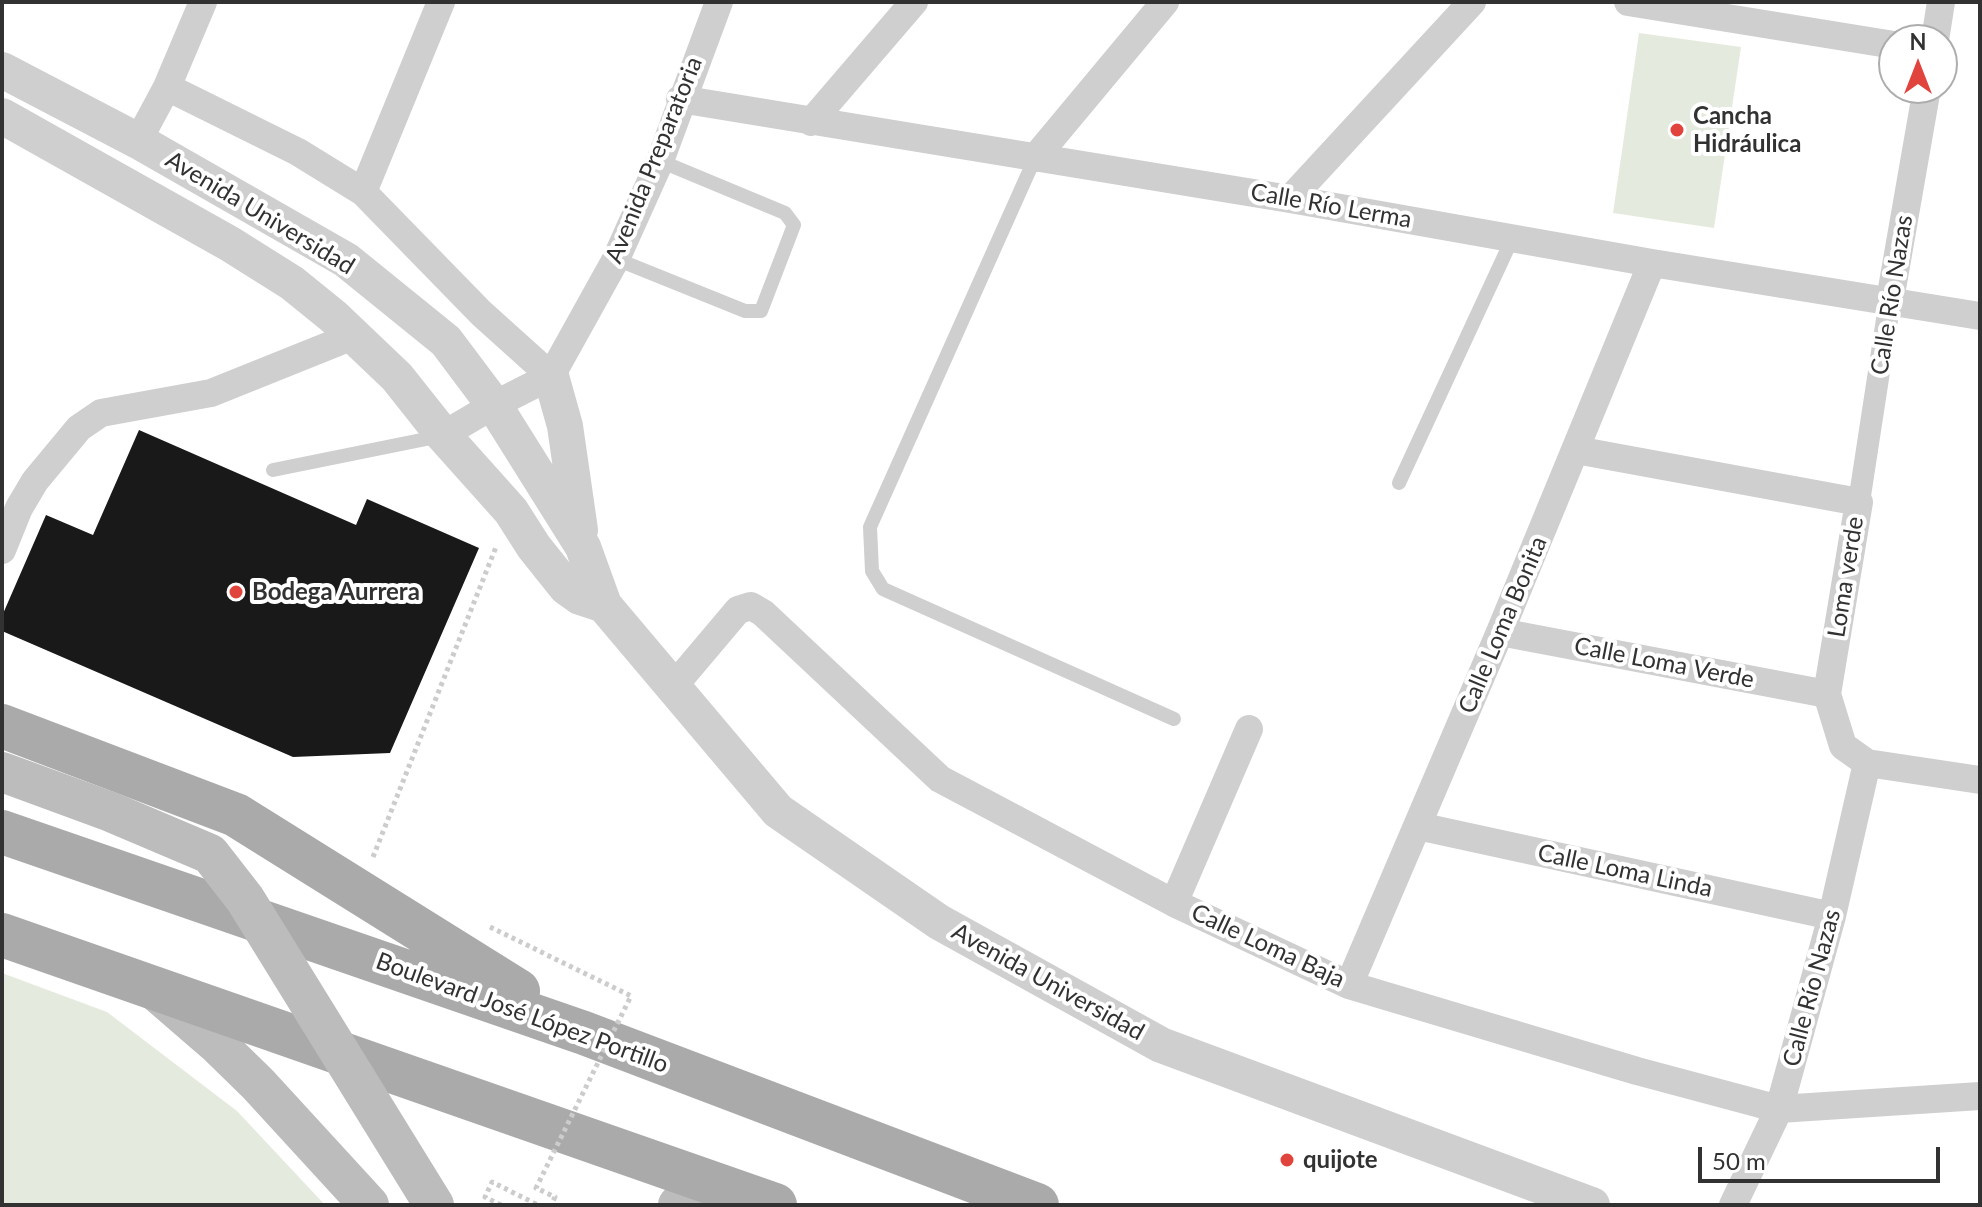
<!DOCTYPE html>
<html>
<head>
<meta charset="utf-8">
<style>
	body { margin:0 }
	#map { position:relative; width:1982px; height:1207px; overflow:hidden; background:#fff; font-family:Lato,sans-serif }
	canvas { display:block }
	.frame { position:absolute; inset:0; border:4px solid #323232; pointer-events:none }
	.north { position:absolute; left:1878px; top:24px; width:80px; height:80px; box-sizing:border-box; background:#fff; border:2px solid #adadad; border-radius:50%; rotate:0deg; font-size:22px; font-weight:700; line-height:32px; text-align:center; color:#323232 }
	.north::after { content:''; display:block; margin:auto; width:28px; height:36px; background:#e0443d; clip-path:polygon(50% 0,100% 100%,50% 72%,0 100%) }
	.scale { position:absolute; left:1698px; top:1147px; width:242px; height:36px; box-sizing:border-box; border:4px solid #323232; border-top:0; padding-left:10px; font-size:24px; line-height:28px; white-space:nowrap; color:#323232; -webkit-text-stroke:6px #fff; paint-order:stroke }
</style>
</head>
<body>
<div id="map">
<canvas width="1982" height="1207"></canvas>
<div class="frame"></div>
<div class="north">N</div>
<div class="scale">50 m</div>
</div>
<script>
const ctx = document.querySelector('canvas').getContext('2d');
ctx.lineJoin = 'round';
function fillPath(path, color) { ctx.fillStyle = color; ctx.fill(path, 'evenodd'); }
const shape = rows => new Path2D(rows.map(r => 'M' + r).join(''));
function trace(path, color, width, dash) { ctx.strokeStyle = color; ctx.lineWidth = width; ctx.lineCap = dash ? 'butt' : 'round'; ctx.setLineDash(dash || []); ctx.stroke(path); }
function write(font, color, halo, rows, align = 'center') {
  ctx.font = font + ' Lato,sans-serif'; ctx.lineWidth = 8; ctx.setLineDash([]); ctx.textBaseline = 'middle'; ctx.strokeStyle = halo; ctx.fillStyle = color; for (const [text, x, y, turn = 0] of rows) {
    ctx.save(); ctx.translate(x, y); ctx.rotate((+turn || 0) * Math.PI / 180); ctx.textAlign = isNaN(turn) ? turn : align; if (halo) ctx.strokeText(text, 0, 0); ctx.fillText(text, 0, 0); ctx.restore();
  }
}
fillPath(shape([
	[1639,33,1741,47,1714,228,1613,213],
	[2,973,107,1012,237,1111,325,1205,2,1205]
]), '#e4ebde');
fillPath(shape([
	[139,430,356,525,367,499,479,548,390,753,293,757,2,631,2,616,46,515,93,535]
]), '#191919');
trace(shape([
	[373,857,496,547],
	[501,1205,485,1197,492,1182,538,1205]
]), '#ccc', 5, [4, 4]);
trace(shape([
	[1035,158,870,527,872,571,883,589,1174,719],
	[616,259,745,311,761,311,794,225,785,213,660,161],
	[273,470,441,436],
	[1399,483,1513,237]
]), '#cfcfcf', 14);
trace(shape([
	[1859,502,1890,300]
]), '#cfcfcf', 22);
trace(shape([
	[1628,2,1894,45],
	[1935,40,1941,2],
	[167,87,298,152,363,192,481,313,551,376],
	[680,99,1290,199,1652,263,1980,316],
	[811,122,914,2],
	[138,141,167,87,203,2],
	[1035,158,1165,2],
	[363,192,441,2],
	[1290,199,1472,2],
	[1890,300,1927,88],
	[443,435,494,405,551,376,616,259,660,161,719,2],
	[1576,450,1859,502,1827,694,1843,746,1867,763,1980,780],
	[2,550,19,508,35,481,79,428,101,413,211,393,353,336],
	[1500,632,1827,694],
	[673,687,738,610,751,606,763,613,940,779,1174,903,1349,985,1637,1071,1779,1109,1980,1096],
	[1418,826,1832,916],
	[1174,903,1249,729],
	[1349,985,1500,632,1652,263],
	[1733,1205,1779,1109,1832,916,1867,763]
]), '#cfcfcf', 28);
trace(shape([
	[2,70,138,141,346,260,446,341,494,405,583,547,604,605,778,811,939,922,1161,1045,1592,1205],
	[2,116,230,244,292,283,334,317,397,377,443,435,511,511,534,547,566,587,580,597,604,605],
	[551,376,565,426,580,530]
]), '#cfcfcf', 36);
trace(shape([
	[157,992,216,1043,258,1084,369,1205],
	[678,1205,716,1184]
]), '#bcbcbc', 40);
trace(shape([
	[2,726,236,815,518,991],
	[2,832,584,1033,1037,1205],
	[2,935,775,1205]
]), '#aaa', 44);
trace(shape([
	[490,927,631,996,536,1188,555,1197,551,1205]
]), '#ccc', 5, [4, 4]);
trace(shape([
	[2,772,111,812,210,854,245,899,434,1205]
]), '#bcbcbc', 40);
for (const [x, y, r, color] of [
	[1677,130,8,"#e0443d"],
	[236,592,8,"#e0443d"],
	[1287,1160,8,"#e0443d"]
]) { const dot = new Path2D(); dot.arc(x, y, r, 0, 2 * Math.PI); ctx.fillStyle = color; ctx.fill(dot); trace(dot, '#fff', 3); }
write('bold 24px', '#323232', '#fff', [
	["Cancha",1693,116],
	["Hidráulica",1693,144],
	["Bodega Aurrera",252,592],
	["quijote",1303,1160]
], 'left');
write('24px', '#323232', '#fff', [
	["Avenida Preparatoria",654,160,-68],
	["Calle Río Lerma",1331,206,10],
	["Avenida Universidad",260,213,31],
	["Calle Río Nazas",1892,295,-81],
	["Loma verde",1846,577,-81],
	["Calle Loma Bonita",1503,625,-67],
	["Calle Loma Verde",1664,663,11],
	["Calle Loma Linda",1625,871,12],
	["Calle Loma Baja",1268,946,25],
	["Avenida Universidad",1048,982,29],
	["Calle Río Nazas",1812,988,-75],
	["Boulevard José López Portillo",522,1013,20]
]);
</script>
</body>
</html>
